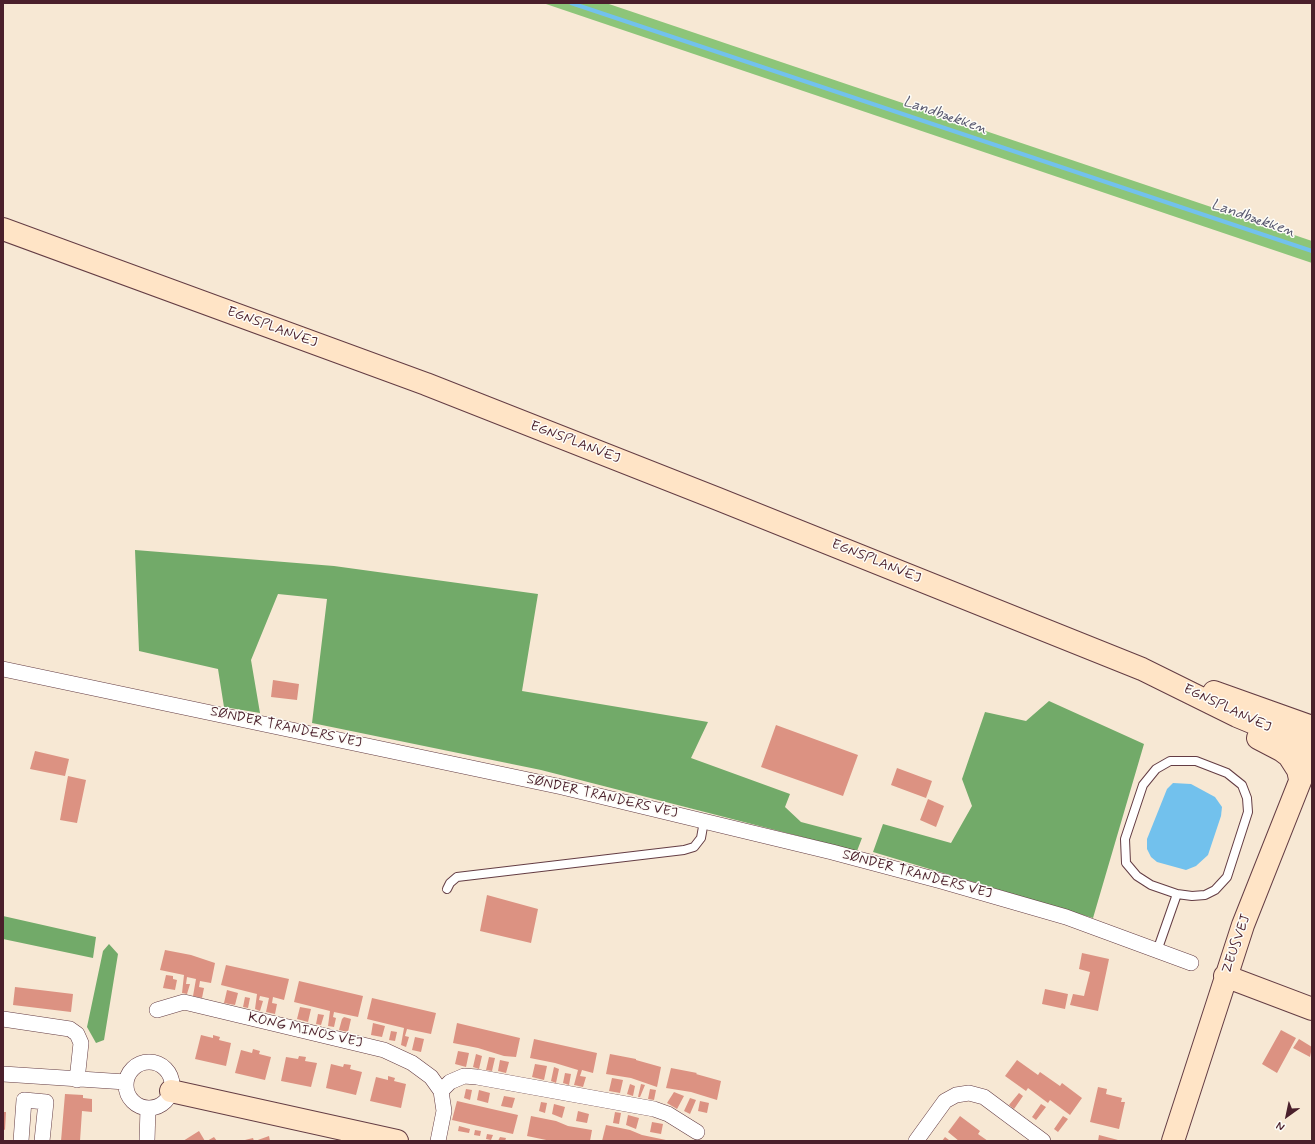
<!DOCTYPE html>
<html>
<head>
<meta charset="utf-8">
<style>
	body { margin:0 }
	#map { position:relative; width:1315px; height:1144px; overflow:hidden; background:#f7e8d4; font-family:Mynerve,sans-serif }
	canvas { display:block }
	.frame { position:absolute; inset:0; border:4px solid #4a1f2b; pointer-events:none }
	.north { position:absolute; left:1267px; top:1096px; width:40px; height:40px; -webkit-text-stroke:3px #fdfcf7; paint-order:stroke; rotate:213deg; font-size:11px; font-weight:700; line-height:16px; text-align:center; color:#4a1f2b }
	.north::after { content:''; display:block; margin:auto; width:14px; height:18px; background:#4a1f2b; clip-path:polygon(50% 0,100% 100%,50% 72%,0 100%) }
</style>
</head>
<body>
<div id="map">
<canvas width="1315" height="1144"></canvas>
<div class="frame"></div>
<div class="north">N</div>
</div>
<script>
const ctx = document.querySelector('canvas').getContext('2d');
ctx.lineJoin = 'round';
function fillPath(path, color) { ctx.fillStyle = color; ctx.fill(path, 'evenodd'); }
const shape = rows => new Path2D(rows.map(r => 'M' + r).join(''));
function trace(path, color, width, dash) { ctx.strokeStyle = color; ctx.lineWidth = width; ctx.lineCap = dash ? 'butt' : 'round'; ctx.setLineDash(dash || []); ctx.stroke(path); }
function write(font, color, halo, rows, align = 'center') {
  ctx.font = font + ' Mynerve,sans-serif'; ctx.lineWidth = 3; ctx.setLineDash([]); ctx.textBaseline = 'middle'; ctx.strokeStyle = halo; ctx.fillStyle = color; for (const [text, x, y, turn = 0] of rows) {
    ctx.save(); ctx.translate(x, y); ctx.rotate((+turn || 0) * Math.PI / 180); ctx.textAlign = isNaN(turn) ? turn : align; if (halo) ctx.strokeText(text, 0, 0); ctx.fillText(text, 0, 0); ctx.restore();
  }
}
fillPath(shape([
	[543,3,606,3,1312,241,1312,263]
]), '#8dc579');
fillPath(shape([
	[135,550,334,566,538,594,522,691,708,722,691,758,790,794,785,807,801,822,862,838,857,851,541,770,312,723,327,599,278,594,251,660,260,713,224,707,218,669,139,651],
	[1049,701,1144,744,1093,918,873,852,883,824,951,843,972,806,962,779,985,712,1026,721],
	[3,916,96,937,93,958,3,939],
	[109,944,118,954,104,1040,96,1043,87,1027,103,951]
]), '#72aa69');
fillPath(shape([
	[1173,783,1191,784,1215,797,1222,807,1221,816,1208,855,1196,866,1186,870,1157,862,1151,857,1147,849,1147,839,1167,789]
]), '#72c1ed');
trace(shape([
	[571,3,1312,251]
]), '#72c1ed', 4);
fillPath(shape([
	[273,680,299,684,297,700,271,697],
	[776,725,858,755,843,796,761,767],
	[35,751,69,759,65,776,30,769],
	[897,768,932,781,926,798,891,785],
	[68,776,86,780,77,823,60,820],
	[928,799,944,806,936,827,920,820],
	[487,895,538,909,531,943,480,931],
	[165,950,191,955,215,963,211,983,200,981,199,987,204,988,202,998,193,996,196,979,187,977,186,984,190,984,187,994,182,993,184,975,160,970],
	[1082,953,1109,959,1098,1011,1070,1005,1073,994,1084,996,1090,972,1079,969],
	[226,965,289,979,284,1000,273,997,272,1003,277,1004,275,1014,266,1012,269,998,260,996,259,1000,263,1001,260,1011,255,1009,257,994,221,985],
	[166,975,173,976,173,979,177,980,175,990,163,988],
	[299,981,363,996,358,1017,334,1012,333,1017,336,1018,334,1027,328,1026,330,1011,294,1002],
	[15,987,73,994,71,1012,13,1005],
	[1045,989,1068,994,1065,1009,1042,1004],
	[227,990,238,993,235,1005,224,1003],
	[245,997,250,998,248,1008,243,1007],
	[372,998,436,1013,431,1034,407,1029,405,1036,409,1037,406,1047,401,1045,404,1028,367,1019],
	[300,1007,311,1009,308,1022,297,1019],
	[318,1014,324,1015,321,1025,316,1024],
	[344,1017,351,1019,348,1032,339,1030,342,1019],
	[373,1023,385,1026,382,1037,371,1035],
	[457,1023,520,1038,516,1057,504,1056,478,1048,453,1043],
	[1281,1030,1296,1038,1277,1073,1262,1064],
	[391,1031,397,1032,395,1041,389,1040],
	[201,1035,213,1038,213,1035,220,1037,219,1040,231,1043,226,1066,195,1059],
	[415,1037,424,1039,421,1052,412,1050],
	[534,1039,597,1053,593,1073,582,1070,580,1076,586,1077,583,1087,574,1085,578,1070,555,1063,530,1058],
	[1299,1039,1312,1047,1310,1057,1293,1048],
	[253,1049,260,1051,259,1054,271,1057,265,1080,235,1073,241,1050,252,1053],
	[458,1051,469,1053,466,1067,455,1064],
	[476,1054,482,1056,479,1069,473,1067],
	[610,1054,636,1059,636,1060,661,1067,657,1087,631,1078,606,1074],
	[299,1056,306,1057,305,1061,317,1063,311,1087,281,1081,286,1057,298,1059],
	[489,1057,495,1058,492,1071,486,1070],
	[500,1060,509,1062,506,1073,498,1071],
	[1017,1060,1038,1075,1040,1072,1060,1086,1062,1083,1082,1098,1070,1115,1050,1100,1048,1103,1028,1088,1026,1091,1005,1076],
	[331,1064,343,1067,344,1064,351,1065,350,1069,362,1072,356,1095,326,1088],
	[535,1064,547,1066,544,1080,532,1077],
	[554,1067,559,1069,556,1083,551,1081],
	[671,1068,697,1073,696,1074,721,1081,717,1100,691,1092,666,1088],
	[565,1073,571,1074,569,1085,563,1083],
	[388,1076,395,1078,394,1081,406,1084,401,1108,370,1101,376,1077,388,1080],
	[612,1078,623,1080,620,1093,609,1091],
	[630,1084,635,1086,633,1096,627,1094],
	[641,1084,645,1085,640,1097,638,1097],
	[1098,1087,1107,1089,1106,1094,1122,1098,1121,1102,1125,1102,1119,1129,1090,1122],
	[466,1089,472,1090,470,1100,464,1098],
	[650,1089,656,1090,654,1100,648,1099],
	[479,1090,490,1093,488,1103,477,1100],
	[674,1092,684,1096,677,1109,667,1103],
	[1019,1093,1023,1096,1014,1109,1009,1105],
	[65,1094,83,1095,83,1098,92,1099,92,1112,82,1111,80,1141,61,1141],
	[504,1096,515,1098,512,1108,501,1106],
	[690,1098,696,1100,690,1114,684,1111],
	[457,1101,518,1115,513,1134,452,1120],
	[700,1101,709,1103,707,1113,698,1111],
	[541,1102,547,1103,545,1113,539,1111],
	[554,1104,565,1107,562,1118,552,1114],
	[1041,1104,1046,1107,1036,1120,1032,1117],
	[578,1111,589,1114,587,1123,576,1121],
	[3,1112,6,1112,5,1130,3,1129],
	[615,1112,621,1113,619,1124,613,1123],
	[628,1115,639,1118,636,1129,626,1125],
	[531,1116,556,1121,568,1126,592,1130,590,1141,551,1141,527,1136],
	[960,1116,980,1131,978,1134,988,1141,959,1141,948,1132],
	[1063,1116,1068,1119,1058,1132,1054,1129],
	[652,1122,663,1124,661,1134,650,1132],
	[606,1125,630,1130,642,1135,666,1140,666,1141,602,1141],
	[459,1126,470,1129,469,1133,458,1131],
	[475,1130,481,1131,480,1136,474,1135],
	[199,1131,205,1141,183,1141],
	[487,1134,493,1135,491,1140,486,1139],
	[1099,1135,1118,1140,1118,1141,1098,1141],
	[269,1136,270,1141,255,1141],
	[214,1137,217,1141,207,1141],
	[500,1137,506,1138,505,1141,498,1141],
	[945,1137,949,1140,948,1141,942,1141],
	[253,1138,254,1141,246,1141,245,1140]
]), '#dc9282');
const lane = shape([
	[447,889,450,883,457,877,684,850,694,847,701,838,704,821],
	[1157,951,1177,894,1192,896,1205,895,1215,890,1227,877,1248,812,1247,798,1242,785,1227,773,1196,761,1170,761,1156,769,1143,785,1125,839,1126,863,1137,876,1151,885,1177,894]
]);
const street = shape([
	[3,669,562,787,832,852,941,881,1066,917,1191,963],
	[157,1010,184,1002,384,1050,412,1063,431,1077,441,1091,444,1111,438,1141],
	[3,1019,70,1029,77,1034,81,1043,77,1080],
	'126 1085a23 23 0 1 1 46 0a23 23 0 1 1-46 0Z',
	[3,1074,126,1082],
	[441,1091,450,1082,464,1076,477,1077,654,1109,668,1114,697,1132],
	[21,1141,24,1100,46,1102,42,1141],
	[147,1141,148,1108],
	[916,1141,945,1101,956,1095,969,1093,984,1097,1043,1141]
]);
const secondary = shape([
	[3,229,426,384,718,499,1142,669,1237,716,1312,747],
	[1214,692,1312,727],
	[1258,738,1281,750,1289,756,1298,770,1300,779],
	[1225,976,1312,1009],
	[171,1091,397,1141],
	[1173,1141,1243,925,1312,751]
]);
trace(lane, '#643d44', 10);
trace(street, '#643d44', 16);
trace(secondary, '#643d44', 24);
trace(lane, '#fff', 8);
trace(street, '#fff', 15);
trace(secondary, '#ffe4c6', 22);
write('14px', '#4a1f2b', '#fdfcf7', [
	["EGNSPLANVEJ",272,328,20],
	["EGNSPLANVEJ",575,443,21],
	["EGNSPLANVEJ",876,562,22],
	["EGNSPLANVEJ",1227,709,25],
	["SØNDER TRANDERS VEJ",286,728,12],
	["SØNDER TRANDERS VEJ",602,797,13],
	["SØNDER TRANDERS VEJ",917,875,15],
	["ZEUSVEJ",1237,944,-71],
	["KONG MINOS VEJ",305,1031,13]
]);
write('italic 15px', '#58586f', '#fdfcf7', [
	["Landbækken",945,116,19],
	["Landbækken",1253,219,19]
]);
</script>
</body>
</html>
